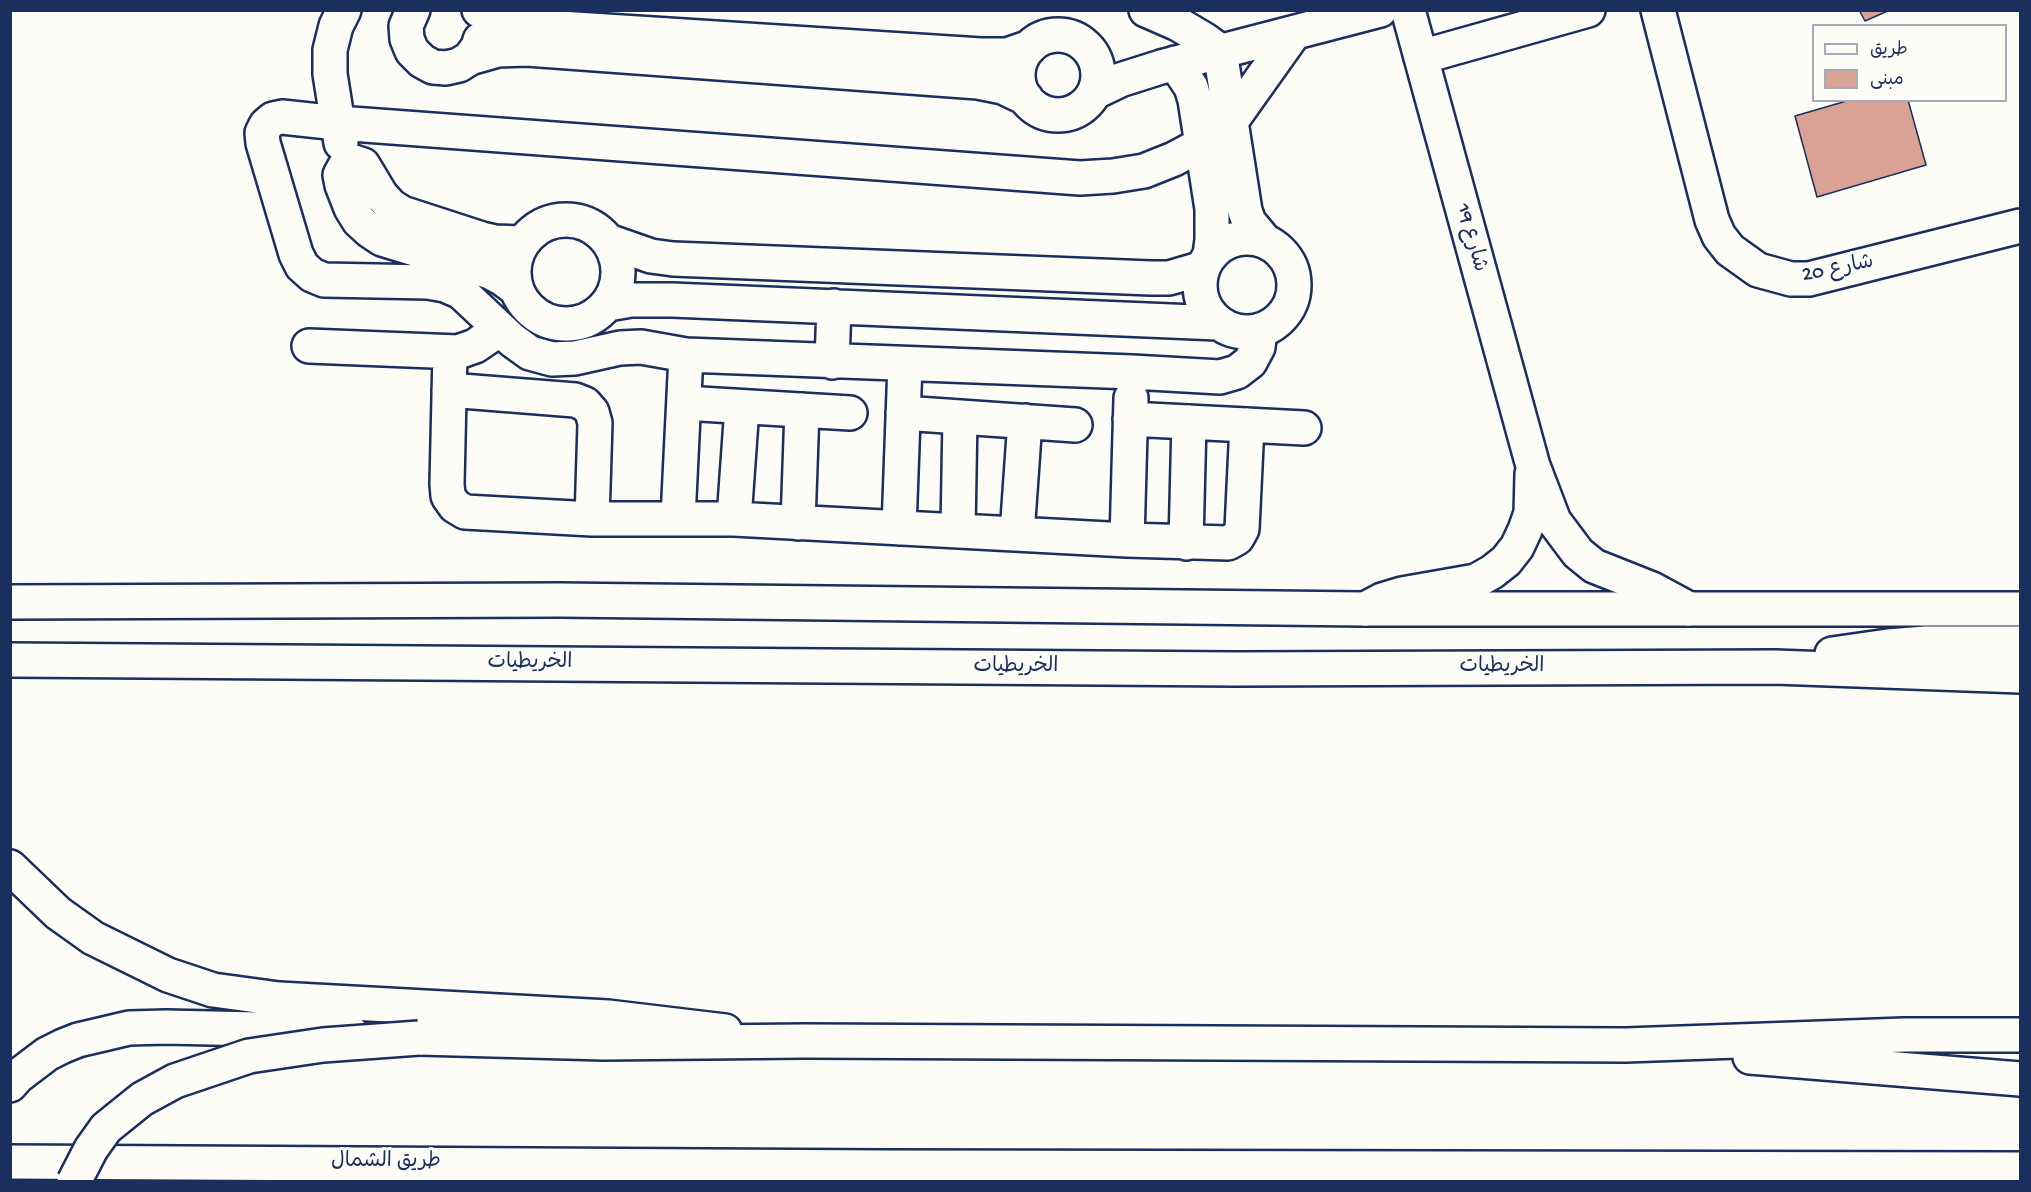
<!DOCTYPE html>
<html>
<head>
<meta charset="utf-8">
<style>
	body { margin:0 }
	#map { position:relative; width:2031px; height:1192px; overflow:hidden; background:#fdfcf7; font-family:"Gochi Hand","Playpen Sans Arabic",sans-serif }
	canvas { display:block }
	.frame { position:absolute; inset:0; border:12px solid #1b2f5e; pointer-events:none }
	.legend { position:absolute; left:1812px; top:24px; width:195px; height:78px; box-sizing:border-box; background:#fdfcf7; border:2px solid #a3aaba; margin:0; padding:8px 10px; list-style:none; font-size:18px; color:#1b2f5e }
	.legend li { display:flex; align-items:center; gap:12px; height:30px }
	.legend b { width:30px; border:2px solid #a3aaba }
</style>
</head>
<body>
<div id="map">
<canvas width="2031" height="1192"></canvas>
<div class="frame"></div>
<ul class="legend">
<li><b style="height:8px;background:#fdfcf7"></b>طريق</li>
<li><b style="height:16px;background:#daa295"></b>مبنى</li>
</ul>
</div>
<script>
const ctx = document.querySelector('canvas').getContext('2d');
ctx.lineJoin = 'round';
function fillPath(path, color) { ctx.fillStyle = color; ctx.fill(path, 'evenodd'); }
const shape = rows => new Path2D(rows.map(r => 'M' + r).join(''));
function trace(path, color, width, dash) { ctx.strokeStyle = color; ctx.lineWidth = width; ctx.lineCap = dash ? 'butt' : 'round'; ctx.setLineDash(dash || []); ctx.stroke(path); }
function write(font, color, halo, rows, align = 'center') {
  ctx.font = font + ' "Gochi Hand","Playpen Sans Arabic",sans-serif'; ctx.lineWidth = 6; ctx.setLineDash([]); ctx.textBaseline = 'middle'; ctx.strokeStyle = halo; ctx.fillStyle = color; for (const [text, x, y, turn = 0] of rows) {
    ctx.save(); ctx.translate(x, y); ctx.rotate((+turn || 0) * Math.PI / 180); ctx.textAlign = isNaN(turn) ? turn : align; if (halo) ctx.strokeText(text, 0, 0); ctx.fillText(text, 0, 0); ctx.restore();
  }
}
const building = shape([
	[1859,10,1890,10,1865,21,1859,10],
	[1850,100,1908,100,1926,165,1817,197,1795,116,1850,100]
]);
fillPath(building, '#daa295');
trace(building, '#1b2f5e', 1.5);
const minor = shape([
	[413,10,406,26,407,39,412,51,422,61,433,67,446,68,459,65,470,58,478,47,480,40],
	[479,10,502,20,528,26,981,55,1007,55,1030,47],
	[1146,10,1178,24,1205,40,1220,51,1245,211,1249,222,1264,240],
	[1408,10,1533,466,1554,521,1578,553,1594,566,1652,589,1689,609],
	[1658,10,1712,220,1719,236,1730,250,1758,270,1791,279,1809,279,2020,226],
	'1018 75a40 40 0 1 1 80 0a40 40 0 1 1-80 0Z',
	[1421,57,1588,10],
	[470,58,498,50,527,49,978,82,1003,87,1026,98],
	[1175,63,1191,87,1195,100,1212,209,1212,240,1210,255],
	[1095,92,1120,80,1161,67,1380,10],
	[341,143,330,74,330,50,336,26,344,10],
	'514 272a52 52 0 1 1 104 0a52 52 0 1 1-104 0Z',
	'1200 285a47 47 0 1 1 94 0a47 47 0 1 1-94 0Z',
	[608,241,651,256,673,259,1151,278,1169,278,1203,268],
	[515,288,503,279,490,272,382,239,370,231,359,221,351,208,342,185,340,175,345,166,354,162,363,165,381,195,391,206,402,213,482,239,495,242,522,243],
	[608,304,631,300,672,300,1218,323],
	[1260,330,1258,347,1250,362,1237,372,1220,377,1132,372,686,355,641,347,620,348,575,358,552,359,530,353,512,340,461,292,445,285,428,282,324,280,312,275,302,266,296,254,263,143,262,133,266,125,273,119,282,117,338,123,1080,178,1113,176,1144,171,1174,159,1202,144,1230,123,1294,33],
	[309,346,458,352,475,346,500,329],
	[450,353,447,484,448,496,455,506,465,512,592,519,734,519,1127,540,1228,543,1237,538,1242,529,1247,425],
	[832,362,834,306],
	[449,390,575,400,585,404,592,412,595,423,592,519],
	[684,403,850,413],
	[903,413,1075,425],
	[1130,419,1304,428],
	[678,518,686,355],
	[734,519,742,407],
	[798,523,802,410],
	[899,528,905,364],
	[958,530,960,417],
	[1017,534,1025,421],
	[1127,540,1131,398],
	[1186,543,1189,422],
	[1365,609,1382,600,1402,594,1476,581,1492,572,1506,561,1517,547,1525,530,1531,513,1532,474]
]);
const major = shape([
	[10,602,559,600,1364,609,2020,609],
	[1832,654,1888,646,1926,643,2020,643],
	[10,660,1236,669,1775,667,2020,676],
	[10,867,58,913,93,938,168,975,213,990,279,999,608,1017,725,1031],
	[10,1085,18,1076,47,1054,63,1046,78,1040,129,1028,166,1027,302,1030,352,1034]
]);
const highway = shape([
	[419,1038,604,1043,805,1041,1626,1045,1904,1035,2020,1035],
	[1750,1057,2020,1079],
	[10,1162,884,1167,2020,1169]
]);
trace(minor, '#1b2f5e', 38);
trace(major, '#1b2f5e', 38);
trace(highway, '#1b2f5e', 38);
trace(minor, '#fdfcf7', 33);
trace(major, '#fdfcf7', 33);
trace(highway, '#fdfcf7', 33);
const highwayBridge = shape([
	[74,1182,91,1149,106,1128,142,1099,175,1081,249,1056,323,1045,419,1038]
]);
trace(highwayBridge, '#1b2f5e', 38, []);
trace(highwayBridge, '#fdfcf7', 33);
write('21px', '#1b2f5e', '#fdfcf7', [
	["شارع 19",1470,238,75],
	["شارع 20",1838,270,-11],
	["الخريطيات",530,664],
	["الخريطيات",1016,668],
	["الخريطيات",1502,668],
	["طريق الشمال",386,1163]
]);
</script>
</body>
</html>
